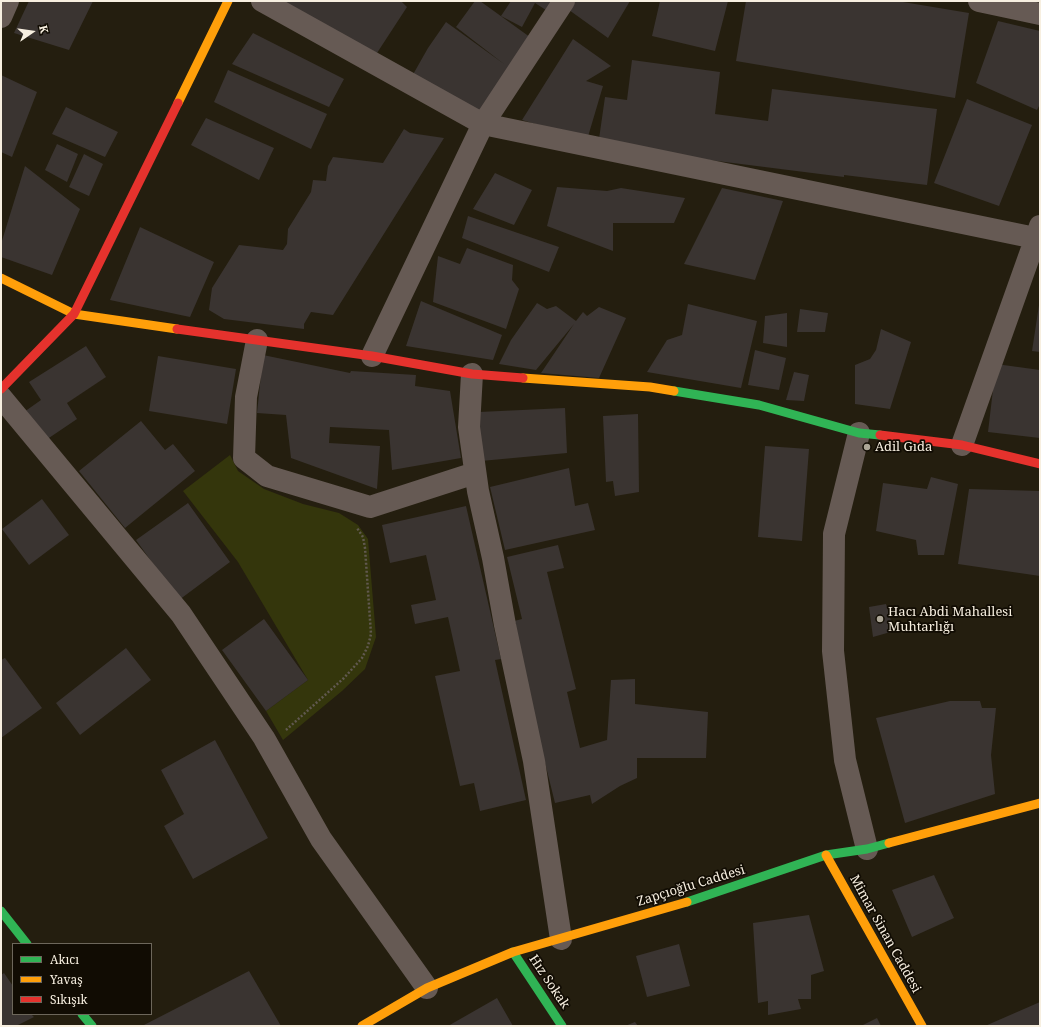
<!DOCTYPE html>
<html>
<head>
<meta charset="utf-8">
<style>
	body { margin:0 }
	#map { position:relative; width:1041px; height:1027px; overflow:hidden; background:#241e0f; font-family:"Noto Serif",serif }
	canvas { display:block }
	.frame { position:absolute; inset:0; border:2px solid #f7efe0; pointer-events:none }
	.legend { position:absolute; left:12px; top:943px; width:140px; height:72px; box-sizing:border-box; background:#110c03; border:1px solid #6d675b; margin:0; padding:5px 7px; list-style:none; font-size:12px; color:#f7efe0 }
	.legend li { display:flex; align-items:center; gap:8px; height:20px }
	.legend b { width:20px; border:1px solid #6d675b }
	.north { position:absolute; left:12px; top:12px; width:40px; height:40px; -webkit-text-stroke:3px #110c03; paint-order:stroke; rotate:77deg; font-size:11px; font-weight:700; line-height:16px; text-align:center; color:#f7efe0 }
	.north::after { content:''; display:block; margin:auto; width:14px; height:18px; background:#f7efe0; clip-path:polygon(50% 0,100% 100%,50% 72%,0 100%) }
</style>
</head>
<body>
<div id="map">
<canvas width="1041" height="1027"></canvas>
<div class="frame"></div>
<ul class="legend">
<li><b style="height:5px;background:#30b455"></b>Akıcı</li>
<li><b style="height:5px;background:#ff9f0a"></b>Yavaş</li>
<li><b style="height:5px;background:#e5322d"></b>Sıkışık</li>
</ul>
<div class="north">K</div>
</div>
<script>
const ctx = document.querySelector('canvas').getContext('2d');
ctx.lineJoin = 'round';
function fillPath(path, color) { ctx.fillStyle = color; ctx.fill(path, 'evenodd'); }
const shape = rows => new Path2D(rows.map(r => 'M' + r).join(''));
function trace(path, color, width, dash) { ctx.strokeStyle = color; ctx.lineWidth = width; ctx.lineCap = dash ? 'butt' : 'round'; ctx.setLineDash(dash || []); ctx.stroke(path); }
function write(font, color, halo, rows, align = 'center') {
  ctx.font = font + ' "Noto Serif",serif'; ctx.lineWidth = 3.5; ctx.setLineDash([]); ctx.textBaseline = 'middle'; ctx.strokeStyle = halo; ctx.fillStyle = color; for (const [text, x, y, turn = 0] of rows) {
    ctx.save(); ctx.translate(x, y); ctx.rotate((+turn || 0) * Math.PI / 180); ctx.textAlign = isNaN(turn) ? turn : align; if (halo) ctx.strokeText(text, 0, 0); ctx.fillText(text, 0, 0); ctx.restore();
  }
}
fillPath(shape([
	[230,455,238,471,264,489,303,504,339,513,358,525,368,539,376,637,365,669,342,691,283,740,266,711,308,680,238,562,183,491]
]), '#34360c');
fillPath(shape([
	[29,1,93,1,69,50,14,33],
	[276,1,401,1,407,7,377,53],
	[475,1,480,1,534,40,481,118,411,78,428,48,446,22,504,64,456,27],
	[511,1,556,1,549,12,535,3,522,27,501,16],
	[575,1,630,1,608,38,569,10],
	[660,1,728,1,715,51,652,36],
	[746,1,897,1,969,13,955,98,736,61],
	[998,21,1040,31,1040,104,1037,110,976,83],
	[253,33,344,79,329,107,232,64],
	[573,39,611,66,586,81,603,86,587,140,522,120],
	[632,60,720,72,715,114,768,121,772,89,937,109,927,185,844,175,844,177,598,146,605,97,627,100],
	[228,70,327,114,311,149,214,102],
	[1,75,37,92,12,157,1,152],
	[967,99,1032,125,999,206,934,183],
	[66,107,118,132,105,157,52,134],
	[206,118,274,148,259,180,191,145],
	[404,129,410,133,444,138,333,315,311,312,304,324,304,329,224,319,209,310,212,288,239,245,283,250,287,244,288,229,311,192,313,180,326,181,328,166,333,157,383,163],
	[57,144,78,154,67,182,45,170],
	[84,154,103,164,89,196,69,187],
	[25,166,80,209,52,275,1,257,1,244],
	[495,173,532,190,514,225,473,209],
	[557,187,607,191,621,188,685,198,674,223,613,223,613,251,547,226],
	[722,188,783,201,755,280,684,264],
	[468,216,559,247,549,272,462,238],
	[140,227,214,262,190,317,110,300],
	[467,248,513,265,512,280,519,289,506,329,433,302,438,256,460,264],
	[421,301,502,335,493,360,406,346],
	[537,303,547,309,556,306,576,321,583,312,587,316,599,307,626,318,599,378,541,373,574,324,536,370,499,364,511,340],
	[688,304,757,321,741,388,647,372,667,340,682,335],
	[1039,305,1040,305,1040,352,1032,351],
	[800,309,828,313,825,332,797,332],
	[787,313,787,347,763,343,765,316],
	[881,329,911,342,890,409,855,404,855,365,870,359,876,350],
	[86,346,106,377,67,403,77,419,43,442,24,412,41,400,29,382],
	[755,350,786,358,779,390,748,385],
	[263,355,350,373,351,371,416,375,415,386,450,391,461,458,392,470,389,430,330,427,329,443,380,446,377,489,291,458,286,415,257,413],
	[158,356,236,369,227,424,149,411],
	[996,364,1040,370,1040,438,988,432],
	[794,372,809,375,804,401,786,400],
	[565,408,567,453,481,461,479,412],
	[638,414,639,492,615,496,613,481,606,482,603,416],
	[141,421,165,450,173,444,195,471,125,528,79,471],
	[765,446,809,449,802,541,758,537],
	[569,468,575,506,588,503,595,530,505,550,490,487],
	[931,477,958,484,944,555,918,555,916,540,876,531,883,483,927,489],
	[969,489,1040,491,1040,576,958,564],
	[42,499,69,535,29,565,2,529],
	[188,503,230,562,179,600,136,540],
	[466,506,501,659,495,660,526,800,480,811,474,783,460,786,435,676,460,671,448,617,415,624,411,605,436,600,426,555,390,563,382,525],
	[558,545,564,568,547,572,576,689,567,692,580,748,607,740,611,680,635,679,635,704,708,712,706,758,637,758,637,778,620,786,592,804,590,795,555,803,510,622,522,619,507,557],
	[886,604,894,631,873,637,869,607],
	[264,619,308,680,266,711,222,650],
	[126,648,151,680,80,735,56,703],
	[5,658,42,708,1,738,1,660],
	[950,701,980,701,982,708,996,708,991,755,995,794,905,823,876,718],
	[215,740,268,838,193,879,164,826,184,814,161,770],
	[934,875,954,918,912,937,892,890],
	[809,915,824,971,811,975,811,999,798,999,801,1009,768,1015,768,1001,758,1003,753,923],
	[679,944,690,986,647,997,636,956],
	[249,971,281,1026,142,1026],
	[4,973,13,986,13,1014,31,1014,34,1017,16,1026,1,1026,1,975],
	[497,998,513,1026,448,1026],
	[1040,1002,1040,1026,985,1026],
	[877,1018,881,1026,861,1026],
	[635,1022,638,1026,625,1026]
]), '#3a3431');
trace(shape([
	[286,730,344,678,362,658,368,646,371,634,365,548,363,537,357,528]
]), '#615950', 2.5, [2, 2]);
trace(shape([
	[262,1,483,124,564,1],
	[979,1,1040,14],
	[1,17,8,1],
	[257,340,246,397,244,458,267,476,370,507,475,473],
	[372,356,483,124,1040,239],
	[472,374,469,427,478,491,493,558,505,625,534,761,561,939],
	[1,397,181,614,264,738,321,839,427,988],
	[859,433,834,534,833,651,845,760,867,849],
	[962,445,1040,226]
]), '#665a54', 22);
trace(shape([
	[674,391,759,405,859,433,880,435],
	[687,902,826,855,867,849,889,843],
	[1,911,27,944],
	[513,952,562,1026],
	[82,1014,92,1026]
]), '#30b455', 9);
trace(shape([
	[178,103,228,1],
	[1,278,74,314,177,329],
	[523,378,650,387,674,391],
	[889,843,1040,803],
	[826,855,922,1026],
	[362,1026,427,988,513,952,687,902]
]), '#ff9f0a', 9);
trace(shape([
	[177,329,372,356,472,374,523,378],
	[1,389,74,314,178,103],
	[880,435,962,445,1040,464]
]), '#e5322d', 9);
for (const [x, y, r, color] of [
	[867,447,4,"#ada697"],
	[880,619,4,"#ada697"]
]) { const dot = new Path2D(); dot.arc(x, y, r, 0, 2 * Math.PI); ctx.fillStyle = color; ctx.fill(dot); trace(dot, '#110c03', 1.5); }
write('13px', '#f7efe0', '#110c03', [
	["Adil Gıda",875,447],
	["Hacı Abdi Mahallesi",888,612],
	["Muhtarlığı",888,627]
], 'left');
write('13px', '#f7efe0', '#110c03', [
	["Zapçıoğlu Caddesi",691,886,-17],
	["Mimar Sinan Caddesi",885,934,61],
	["Hız Sokak",549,982,56]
]);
</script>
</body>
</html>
